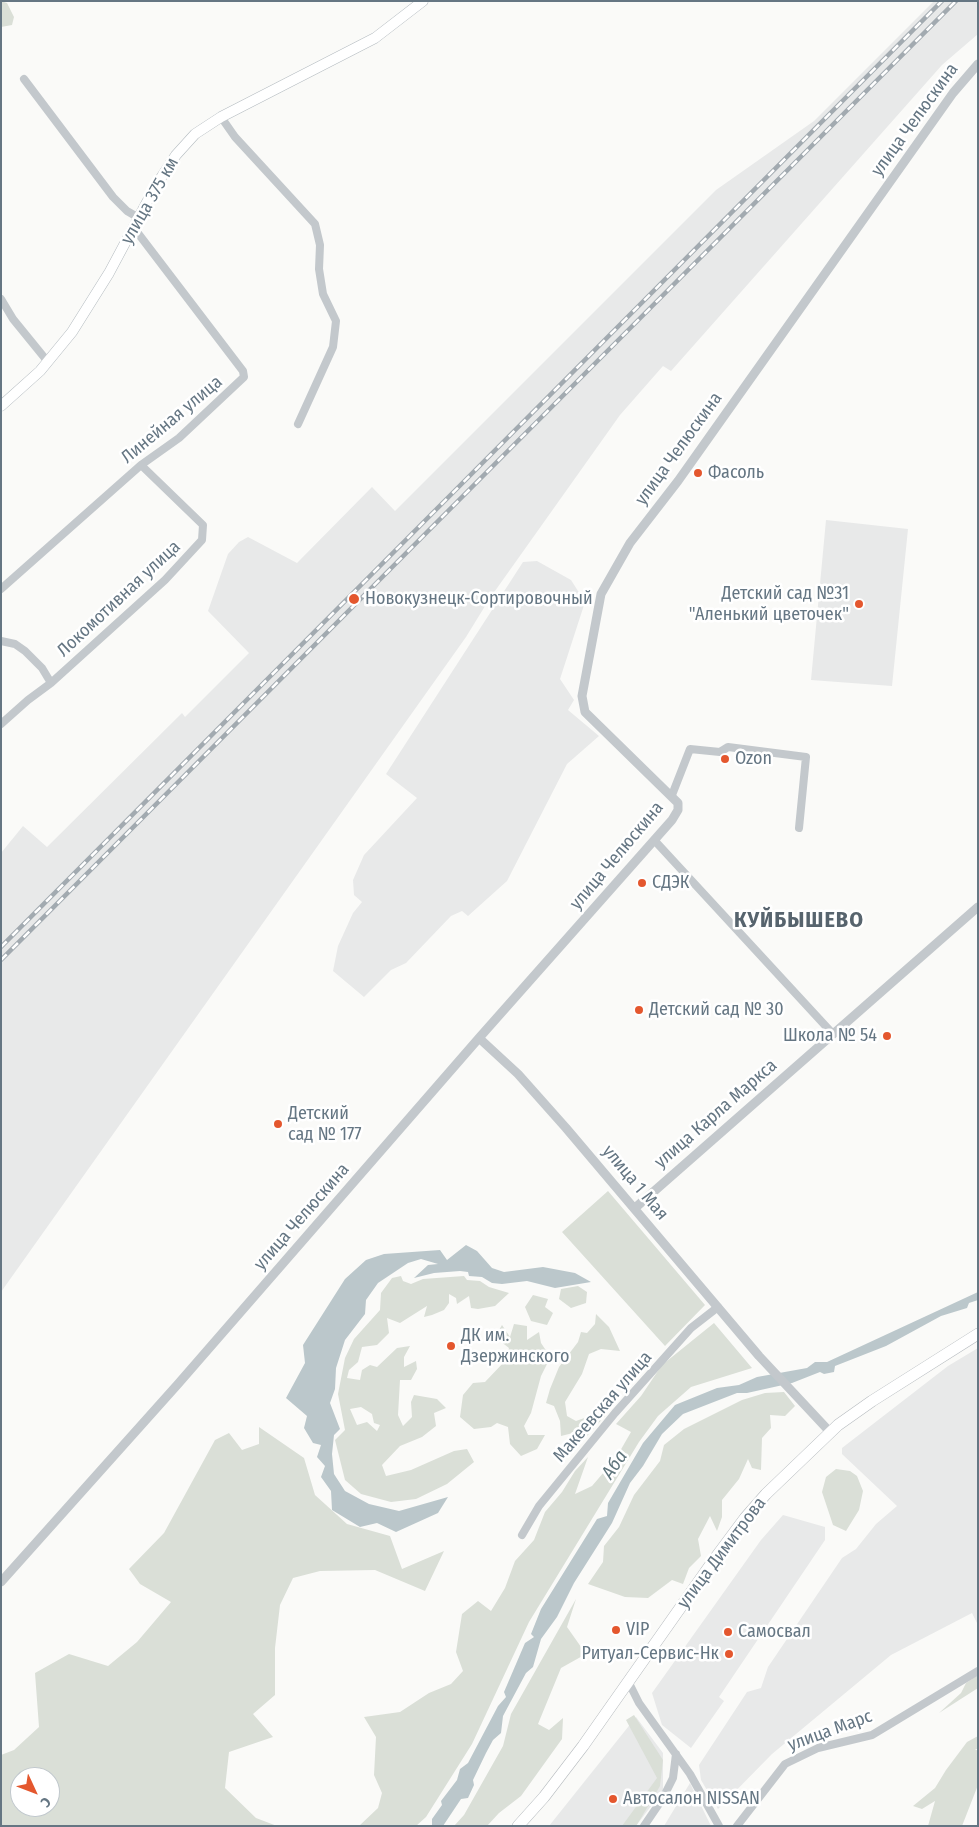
<!DOCTYPE html>
<html>
<head>
<meta charset="utf-8">
<style>
	body { margin:0 }
	#map { position:relative; width:979px; height:1827px; overflow:hidden; background:#fafaf8; font-family:"Fira Sans Condensed",sans-serif }
	canvas { display:block }
	.frame { position:absolute; inset:0; border:2px solid #657683; pointer-events:none }
	.north { position:absolute; left:10px; top:1767px; width:50px; height:50px; box-sizing:border-box; background:#fff; border:1px solid #c1c8cd; border-radius:50%; rotate:133deg; font-size:14px; font-weight:700; line-height:20px; text-align:center; color:#657683 }
	.north::after { content:''; display:block; margin:auto; width:18px; height:22px; background:#e4572e; clip-path:polygon(50% 0,100% 100%,50% 72%,0 100%) }
</style>
</head>
<body>
<div id="map">
<canvas width="979" height="1827"></canvas>
<div class="frame"></div>
<div class="north">С</div>
</div>
<script>
const ctx = document.querySelector('canvas').getContext('2d');
ctx.lineJoin = 'round';
function fillPath(path, color) { ctx.fillStyle = color; ctx.fill(path, 'evenodd'); }
const shape = rows => new Path2D(rows.map(r => 'M' + r).join(''));
function trace(path, color, width, dash) { ctx.strokeStyle = color; ctx.lineWidth = width; ctx.lineCap = dash ? 'butt' : 'round'; ctx.setLineDash(dash || []); ctx.stroke(path); }
function write(font, color, halo, rows, align = 'center') {
  ctx.font = font + ' "Fira Sans Condensed",sans-serif'; ctx.lineWidth = 5; ctx.setLineDash([]); ctx.textBaseline = 'middle'; ctx.strokeStyle = halo; ctx.fillStyle = color; for (const [text, x, y, turn = 0] of rows) {
    ctx.save(); ctx.translate(x, y); ctx.rotate((+turn || 0) * Math.PI / 180); ctx.textAlign = isNaN(turn) ? turn : align; if (halo) ctx.strokeText(text, 0, 0); ctx.fillText(text, 0, 0); ctx.restore();
  }
}
fillPath(shape([
	[934,1,978,1,978,34,942,65,671,371,663,366,620,415,490,598,466,637,1,1292,1,853,23,826,47,847,182,713,185,717,249,653,208,611,228,554,239,542,248,537,297,563,372,487,395,511,716,190,814,121],
	[826,520,908,529,892,686,811,680],
	[537,561,571,580,585,602,560,679,574,700,568,710,599,736,567,764,507,881,468,916,462,911,451,916,406,963,391,970,364,997,333,971,338,946,353,913,362,902,354,895,353,880,364,855,417,798,386,774,523,562],
	[978,1348,978,1625,972,1613,891,1655,772,1754,718,1809,701,1780,699,1765,747,1692,761,1688,768,1667,842,1558,856,1549,876,1524,897,1506,842,1454,842,1448,948,1366],
	[783,1515,825,1527,825,1540,719,1697,724,1701,691,1748,662,1725,652,1693,761,1540],
	[636,1717,663,1753,663,1790,636,1826,549,1826],
	[690,1783,711,1826,664,1826]
]), '#e8e9e9');
fillPath(shape([
	[1,1,7,3,14,17,12,25,1,27],
	[608,1191,705,1305,665,1346,562,1232],
	[401,1276,403,1281,411,1284,423,1279,464,1276,467,1280,480,1281,489,1287,509,1293,495,1306,478,1309,471,1308,469,1296,457,1304,456,1298,449,1294,449,1303,444,1310,432,1315,424,1317,427,1306,400,1323,387,1318,389,1333,377,1345,362,1347,358,1362,349,1370,347,1378,360,1380,362,1370,370,1365,377,1367,397,1348,410,1346,404,1357,404,1367,416,1361,417,1369,411,1380,400,1380,398,1415,403,1426,412,1417,411,1402,414,1395,437,1399,446,1408,434,1413,436,1426,422,1437,400,1446,382,1465,386,1476,411,1470,454,1451,467,1449,474,1462,447,1484,416,1499,391,1502,361,1494,345,1480,335,1440,345,1430,338,1394,345,1358,354,1339,380,1310,381,1293,392,1278],
	[361,1407,372,1414,374,1423,380,1425,377,1431,367,1422,357,1425,350,1409],
	[578,1286,587,1292,586,1303,571,1308,559,1299,561,1289],
	[533,1295,548,1299,545,1307,553,1313,547,1325,531,1321,525,1307],
	[596,1314,609,1327,620,1351,601,1349,589,1354,582,1374,565,1402,567,1416,576,1421,590,1416,605,1416,587,1436,573,1433,561,1436,560,1421,554,1406,546,1403,550,1389,559,1367,578,1342,581,1332,587,1333,595,1324],
	[714,1323,752,1368,691,1387,658,1416,639,1442,529,1622,472,1744,426,1817,416,1826,359,1826,378,1808,382,1793,374,1775,376,1737,364,1717,400,1712,429,1693,451,1684,463,1671,456,1652,462,1614,478,1601,491,1611,505,1588,515,1561,534,1540,545,1512,562,1492,575,1471,588,1457,575,1494,592,1486,616,1458,631,1432,616,1424,641,1396,662,1365],
	[514,1324,527,1326,527,1340,539,1332,541,1343,547,1352,547,1364,541,1376,531,1413,524,1426,528,1435,545,1435,537,1449,521,1456,510,1444,508,1427,497,1423,491,1427,474,1429,460,1417,463,1395,473,1383,485,1382,504,1362,509,1348,495,1337,502,1325,510,1337],
	[784,1392,795,1406,785,1416,770,1415,771,1428,762,1438,761,1470,752,1468,748,1459,739,1479,722,1500,722,1517,717,1531,710,1516,698,1539,701,1556,689,1568,683,1584,672,1580,648,1598,625,1597,588,1584,603,1562,604,1546,619,1527,634,1495,660,1461,664,1445,684,1429,742,1400,765,1393],
	[259,1427,304,1458,315,1495,347,1524,390,1536,402,1569,444,1551,425,1591,375,1570,320,1571,293,1578,280,1605,275,1648,275,1695,253,1714,273,1737,229,1752,225,1788,256,1818,277,1826,1,1826,1,1755,14,1750,39,1727,35,1673,69,1654,108,1666,137,1642,171,1602,140,1584,129,1569,164,1533,215,1440,229,1433,242,1450,259,1444],
	[20,1777,50,1777,50,1807,20,1807],
	[836,1469,850,1471,857,1476,863,1491,859,1510,846,1531,833,1525,822,1492,826,1477],
	[576,1599,567,1627,586,1654,561,1668,538,1724,549,1730,563,1718,562,1739,521,1796,499,1813,487,1826,454,1826,464,1815,503,1746,511,1714],
	[978,1675,978,1688,939,1713,961,1693,966,1683],
	[634,1715,663,1760,660,1786,641,1818,636,1826,622,1826,657,1778,626,1720],
	[978,1736,978,1749,975,1749,978,1751,978,1785,962,1826,928,1826,935,1801,922,1809,913,1806,935,1788,946,1770,967,1742]
]), '#dadfd7');
fillPath(shape([
	[466,1245,477,1251,492,1268,504,1272,543,1267,575,1273,591,1282,555,1288,527,1281,502,1284,492,1283,482,1277,469,1276,468,1272,460,1271,434,1273,414,1278,428,1265,438,1264,421,1259,408,1263,378,1283,366,1300,365,1314,345,1340,336,1368,335,1389,330,1403,340,1429,334,1435,332,1454,334,1474,345,1491,369,1504,399,1511,448,1497,438,1513,396,1532,377,1523,360,1527,332,1510,331,1491,321,1477,325,1466,317,1457,321,1445,313,1443,304,1428,307,1416,286,1398,305,1363,303,1345,345,1279,366,1260,384,1254,440,1250,447,1260],
	[978,1292,978,1300,969,1303,967,1308,941,1316,886,1346,835,1366,834,1372,824,1374,820,1372,792,1383,747,1393,737,1393,683,1414,662,1434,643,1466,630,1483,612,1523,574,1583,557,1617,541,1639,533,1667,526,1673,503,1716,501,1733,493,1740,486,1753,473,1780,474,1785,468,1798,461,1799,443,1826,432,1826,432,1819,442,1805,441,1801,457,1780,460,1769,468,1763,498,1706,506,1697,504,1692,525,1643,534,1637,531,1634,541,1609,597,1519,607,1516,608,1503,643,1443,675,1405,717,1388,739,1385,757,1377,807,1368,815,1362,827,1362]
]), '#bbc7cb');
const secondary = shape([
	[1,406,40,371,72,332,109,273,155,187,176,155,195,134,221,117,375,38,423,1]
]);
const primary = shape([
	[518,1826,544,1797,583,1746,716,1557,745,1518,766,1494,838,1425,872,1401,978,1334]
]);
trace(secondary, '#b3babf', 11);
trace(primary, '#b5babe', 12);
trace(shape([
	[24,79,113,197,127,211,139,218],
	[221,117,235,137,315,224,320,245,319,269,323,294,336,321,333,347,298,424],
	[1,299,13,319,48,362],
	[1,589,141,465,179,438,244,377,243,371,134,228],
	[1,641,15,644,25,651,42,668,51,683],
	[1,724,28,700,51,683,165,580,202,540,203,525,141,465],
	[672,795,690,749,720,752,728,747,806,757,799,828],
	[655,841,833,1034],
	[522,1535,539,1506,615,1413,691,1328,718,1307],
	[629,1683,639,1703,690,1774,719,1826],
	[644,1826,663,1798,673,1778,676,1754],
	[737,1826,785,1764,818,1748,872,1735,978,1671]
]), '#c3c8cc', 8);
trace(shape([
	[479,1038,518,1074,566,1128,759,1356,830,1432],
	[635,1208,978,907],
	[1,1582,178,1384,479,1038,672,820,678,810,678,803,585,712,582,696,601,594,630,543,678,481,953,93,978,64]
]), '#c3c8cc', 9);
trace(secondary, '#fff', 10);
trace(primary, '#fff', 11);
const rail = shape([
	[1,947,942,1],
	[1,960,956,1]
]);
trace(rail, '#a2aab0', 4.5);
trace(rail, '#fff', 2.5, [8]);
for (const [x, y, r, color] of [
	[698,473,5,"#e4572e"],
	[354,599,6,"#e4572e"],
	[859,604,5,"#e4572e"],
	[725,759,5,"#e4572e"],
	[642,883,5,"#e4572e"],
	[639,1010,5,"#e4572e"],
	[887,1036,5,"#e4572e"],
	[278,1124,5,"#e4572e"],
	[451,1346,5,"#e4572e"],
	[616,1630,5,"#e4572e"],
	[728,1632,5,"#e4572e"],
	[729,1654,5,"#e4572e"],
	[613,1799,5,"#e4572e"]
]) { const dot = new Path2D(); dot.arc(x, y, r, 0, 2 * Math.PI); ctx.fillStyle = color; ctx.fill(dot); trace(dot, '#fff', 2); }
write('18px', '#657683', '#fff', [
	["улица Челюскина",915,120,-54],
	["улица 375 км",150,201,-60],
	["Линейная улица",172,420,-40],
	["улица Челюскина",679,449,-54],
	["Локомотивная улица",119,599,-43],
	["улица Челюскина",617,856,-50],
	["улица Карла Маркса",716,1114,-41],
	["улица 1 Мая",635,1183,50],
	["улица Челюскина",302,1217,-49],
	["Макеевская улица",603,1407,-49],
	["улица Димитрова",722,1553,-53],
	["улица Марс",830,1731,-20]
]);
write('18px', '#657683', '#fff', [
	["Фасоль",708,473],
	["Детский сад №31",849,594,"right"],
	["\"Аленький цветочек\"",849,615,"right"],
	["Новокузнецк-Сортировочный",365,599],
	["Ozon",735,759],
	["СДЭК",652,883],
	["Детский сад № 30",649,1010],
	["Школа № 54",877,1036,"right"],
	["Детский",288,1114],
	["сад № 177",288,1135],
	["ДК им.",461,1336],
	["Дзержинского",461,1357],
	["VIP",626,1630],
	["Самосвал",738,1632],
	["Ритуал-Сервис-Нк",719,1654,"right"],
	["Автосалон NISSAN",623,1799]
], 'left');
write('italic 19px', '#60757c', '#fff', [
	["Аба",615,1465,-56]
]);
ctx.letterSpacing = '1px';
write('bold 22px', '#57646e', '#fff', [
	["КУЙБЫШЕВО",799,921]
]);
ctx.letterSpacing = '0px';
</script>
</body>
</html>
